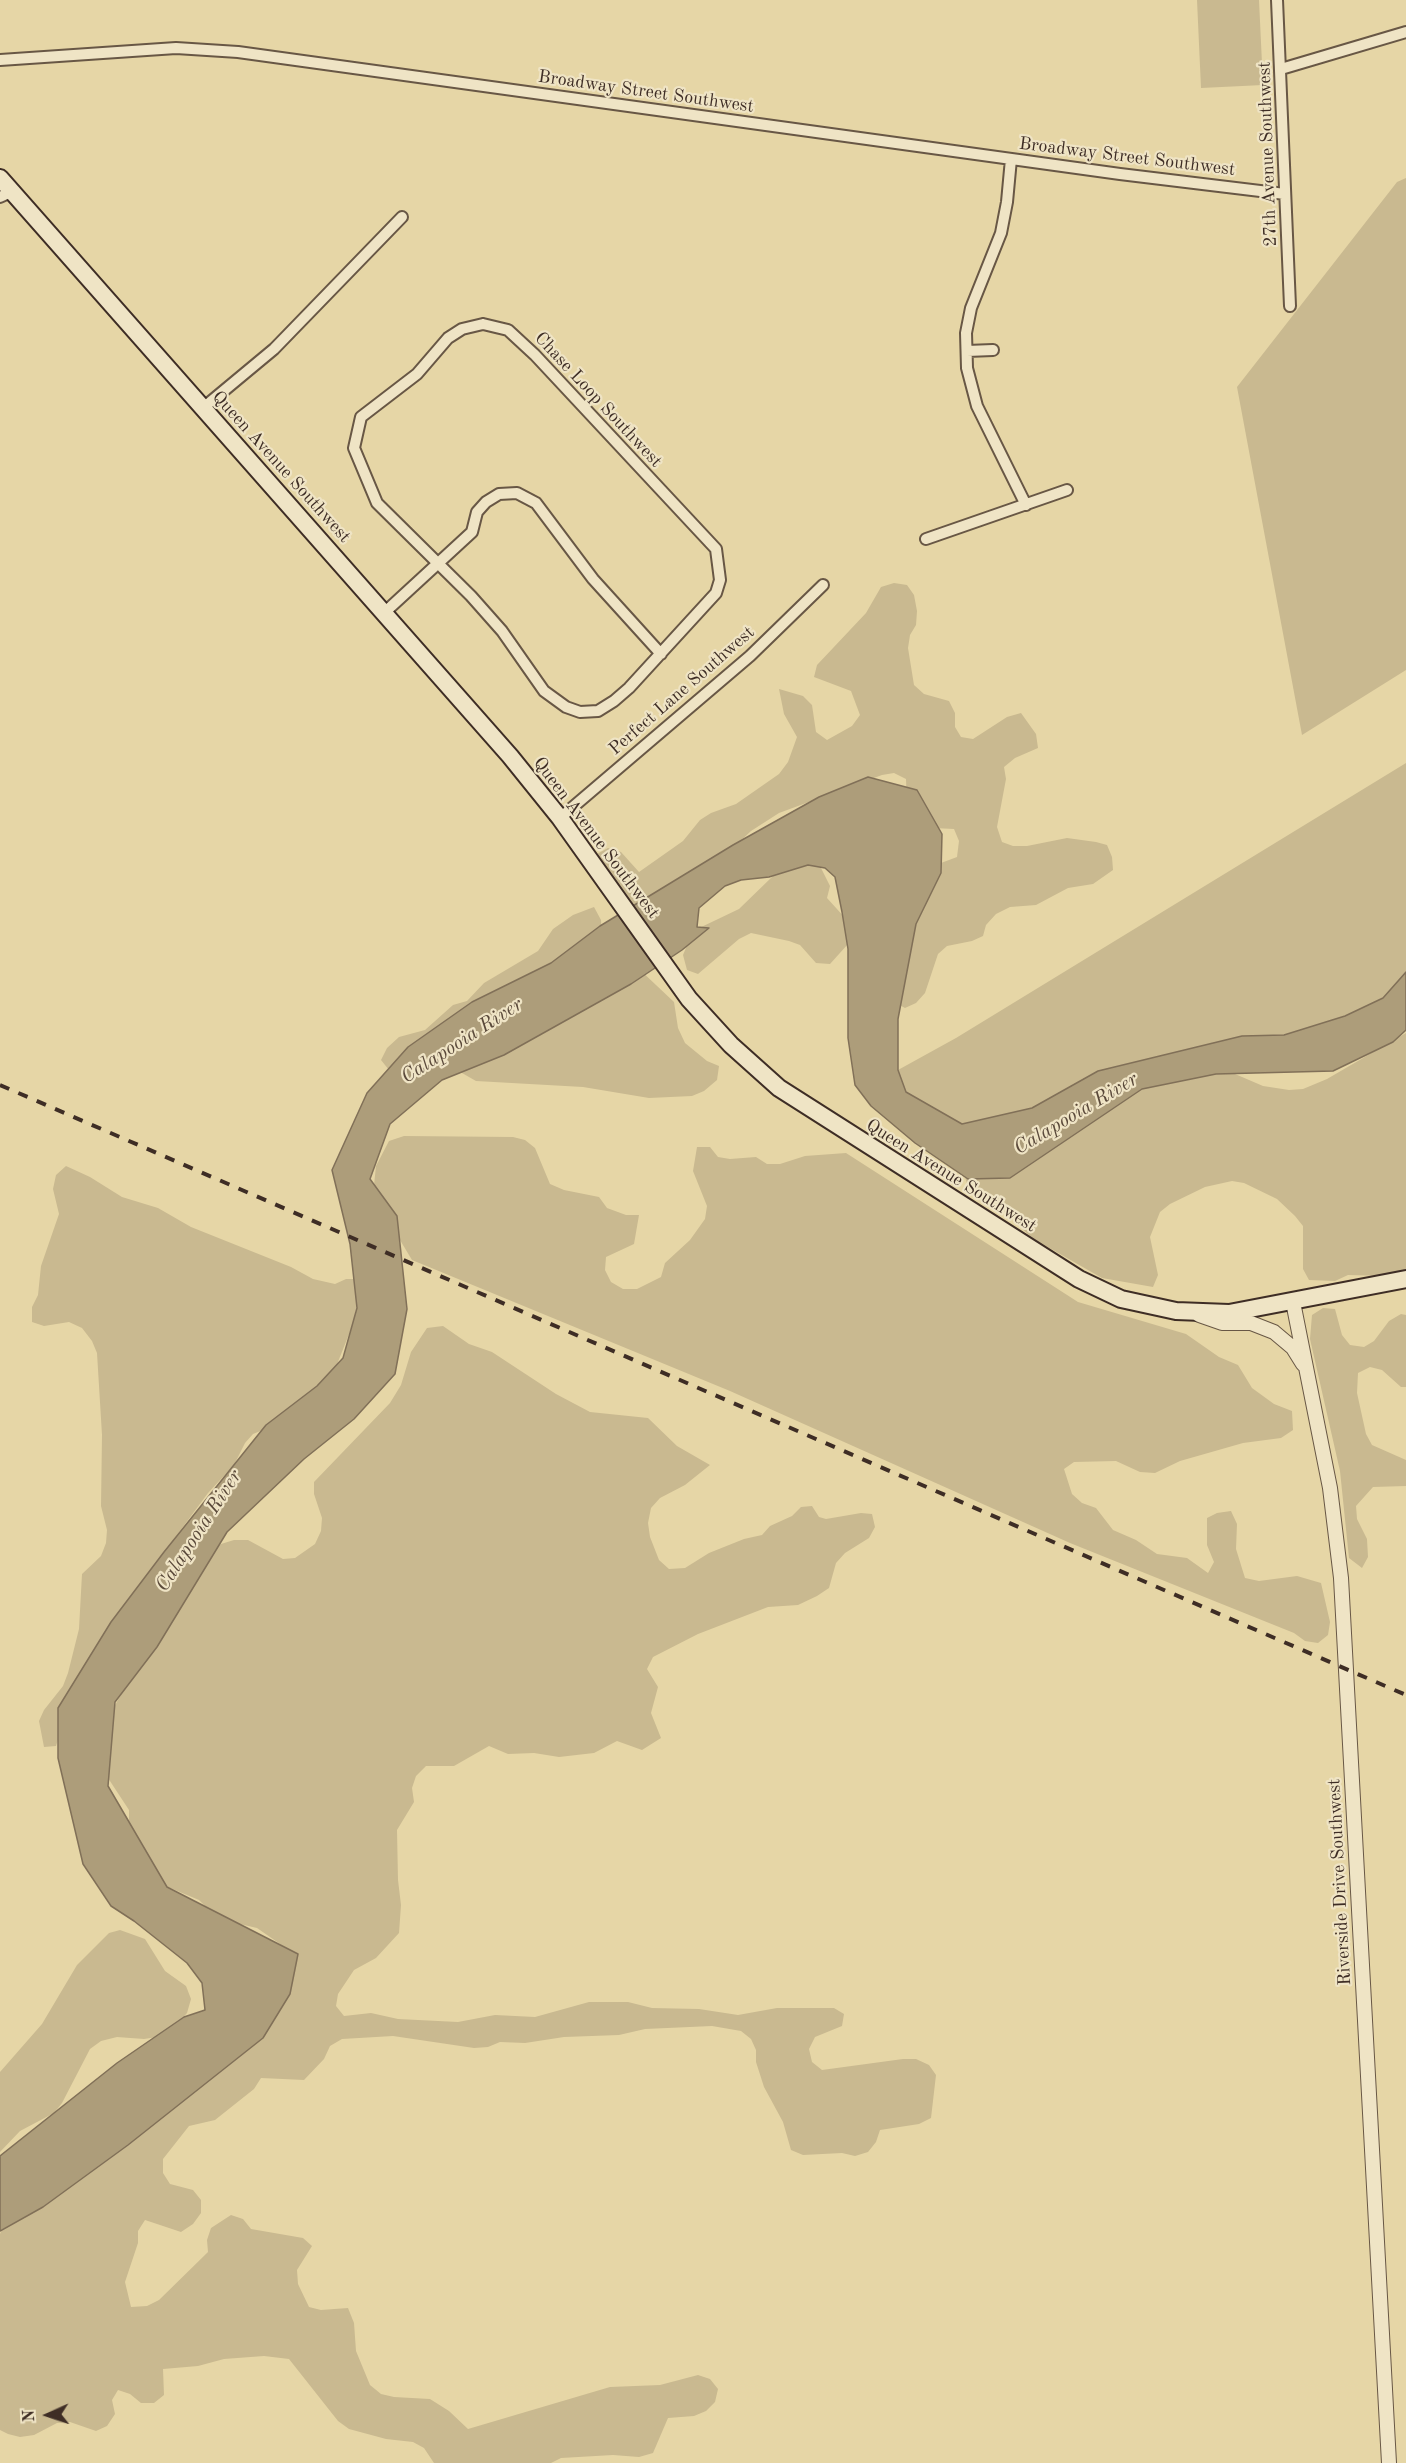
<!DOCTYPE html>
<html>
<head>
<meta charset="utf-8">
<style>
	body { margin:0 }
	#map { position:relative; width:1406px; height:2463px; overflow:hidden; background:#e6d6a6; font-family:"Old Standard TT",serif }
	canvas { display:block }
	.north { position:absolute; left:18px; top:2385px; width:60px; height:60px; -webkit-text-stroke:4px #efe4c5; paint-order:stroke; rotate:267deg; font-size:16px; font-weight:700; line-height:24px; text-align:center; color:#3e2d25 }
	.north::after { content:''; display:block; margin:auto; width:21px; height:27px; background:#3e2d25; clip-path:polygon(50% 0,100% 100%,50% 72%,0 100%) }
</style>
</head>
<body>
<div id="map">
<canvas width="1406" height="2463"></canvas>
<div class="north">N</div>
</div>
<script>
const ctx = document.querySelector('canvas').getContext('2d');
ctx.lineJoin = 'round';
function fillPath(path, color) { ctx.fillStyle = color; ctx.fill(path, 'evenodd'); }
const shape = rows => new Path2D(rows.map(r => 'M' + r).join(''));
function trace(path, color, width, dash) { ctx.strokeStyle = color; ctx.lineWidth = width; ctx.lineCap = dash ? 'butt' : 'round'; ctx.setLineDash(dash || []); ctx.stroke(path); }
function write(font, color, halo, rows, align = 'center') {
  ctx.font = font + ' "Old Standard TT",serif'; ctx.lineWidth = 4.5; ctx.setLineDash([]); ctx.textBaseline = 'middle'; ctx.strokeStyle = halo; ctx.fillStyle = color; for (const [text, x, y, turn = 0] of rows) {
    ctx.save(); ctx.translate(x, y); ctx.rotate((+turn || 0) * Math.PI / 180); ctx.textAlign = isNaN(turn) ? turn : align; if (halo) ctx.strokeText(text, 0, 0); ctx.fillText(text, 0, 0); ctx.restore();
  }
}
fillPath(shape([
	[1197,0,1259,0,1263,85,1201,88],
	[1406,178,1406,670,1302,735,1237,387,1397,182],
	[894,583,907,585,914,595,917,611,916,625,910,635,908,648,914,685,924,694,949,701,955,713,955,727,961,737,973,739,1007,717,1021,713,1036,734,1038,748,1015,758,1004,767,1006,779,997,827,1002,842,1013,846,1027,846,1067,838,1096,842,1107,845,1112,857,1113,870,1093,884,1068,888,1036,905,1010,907,996,914,986,925,983,936,972,941,947,946,938,954,925,993,916,1003,905,1008,894,1002,927,864,941,863,957,857,959,841,954,829,934,828,907,805,906,779,894,773,882,775,779,813,751,831,732,849,632,908,602,867,597,854,608,848,621,852,639,872,683,841,700,820,711,813,736,804,779,774,788,762,797,737,784,714,779,689,803,696,812,705,816,732,827,740,852,726,860,715,851,691,814,677,817,665,866,613,881,587],
	[1406,763,1406,972,1383,998,1345,1016,1284,1035,1242,1036,1098,1071,1032,1108,962,1124,906,1092,898,1070,956,1038],
	[818,862,830,886,827,898,846,919,848,944,830,964,816,963,800,945,789,941,751,933,739,939,698,974,687,970,683,955,693,931,739,909,773,876,794,863],
	[594,907,601,920,602,934,674,1002,678,1028,685,1043,707,1061,719,1066,717,1080,704,1091,692,1096,649,1098,583,1087,476,1081,455,1069,389,1070,381,1060,387,1048,399,1037,425,1030,453,1005,467,1001,484,983,538,951,553,929,573,915],
	[1406,1033,1406,1271,1387,1276,1348,1275,1335,1281,1309,1280,1303,1269,1303,1226,1295,1216,1277,1199,1244,1183,1232,1181,1205,1187,1170,1204,1160,1212,1150,1237,1158,1275,1153,1287,1102,1278,1032,1238,989,1197,967,1183,963,1171,975,1172,987,1178,1013,1176,1039,1149,1147,1086,1228,1071,1263,1086,1289,1090,1303,1089,1327,1079],
	[404,1136,513,1137,525,1140,535,1148,550,1184,564,1190,599,1197,607,1208,626,1215,639,1215,634,1244,606,1257,605,1270,611,1282,623,1289,637,1289,661,1277,665,1263,690,1240,705,1219,707,1206,693,1171,697,1147,710,1147,718,1157,730,1159,756,1157,767,1164,780,1164,805,1156,846,1153,1078,1302,1186,1334,1219,1357,1238,1365,1252,1388,1274,1404,1292,1411,1293,1430,1281,1438,1243,1443,1180,1461,1155,1473,1140,1472,1116,1461,1074,1462,1064,1469,1072,1494,1082,1503,1096,1508,1113,1530,1136,1540,1157,1554,1187,1558,1208,1573,1214,1562,1207,1545,1207,1518,1217,1513,1231,1511,1237,1524,1236,1549,1245,1578,1259,1581,1297,1576,1321,1583,1330,1622,1328,1635,1318,1643,1305,1641,1294,1633,1070,1543,730,1391,412,1260,373,1195,376,1166,389,1141],
	[66,1166,90,1177,122,1197,158,1208,191,1227,291,1267,313,1279,335,1284,346,1279,359,1279,360,1292,353,1324,334,1372,275,1425,253,1434,245,1443,234,1465,208,1493,174,1539,67,1710,56,1746,44,1747,39,1721,44,1710,63,1686,68,1673,79,1629,82,1574,101,1556,106,1543,107,1530,101,1506,102,1435,97,1353,92,1341,82,1328,69,1322,44,1326,32,1322,32,1307,38,1295,41,1266,59,1214,53,1189,56,1175],
	[1323,1308,1335,1309,1342,1335,1350,1345,1364,1347,1374,1341,1389,1321,1401,1314,1406,1315,1406,1387,1401,1387,1382,1370,1370,1367,1358,1373,1357,1393,1366,1434,1372,1445,1406,1460,1406,1486,1373,1487,1356,1506,1357,1519,1367,1539,1368,1557,1362,1568,1349,1558,1340,1471,1310,1339,1312,1315],
	[443,1326,469,1344,492,1352,556,1394,590,1412,648,1418,677,1446,710,1465,685,1485,660,1498,651,1508,648,1523,650,1537,659,1560,669,1569,685,1568,709,1553,744,1539,762,1535,770,1526,792,1516,801,1507,812,1506,819,1517,826,1519,861,1513,872,1514,875,1527,869,1538,845,1553,836,1563,829,1588,817,1596,798,1605,768,1607,698,1634,653,1657,647,1669,658,1687,651,1713,661,1738,642,1750,617,1741,594,1753,559,1757,534,1753,508,1754,489,1746,454,1766,426,1766,416,1776,412,1788,414,1802,397,1830,398,1880,401,1905,399,1933,376,1958,354,1970,338,1994,336,2006,344,2016,371,2013,398,2019,458,2022,495,2015,535,2017,589,2002,628,2002,652,2008,699,2009,738,2015,777,2008,834,2008,844,2014,842,2026,815,2037,809,2049,812,2062,822,2070,903,2059,916,2059,929,2065,936,2075,931,2118,919,2124,880,2130,876,2142,868,2152,855,2156,842,2153,803,2155,791,2150,783,2122,764,2087,756,2062,756,2050,751,2039,741,2031,712,2026,645,2029,619,2035,564,2037,525,2043,500,2042,488,2047,474,2048,393,2036,342,2039,330,2046,324,2059,304,2080,261,2078,254,2089,215,2120,189,2126,163,2159,163,2173,170,2184,193,2190,201,2200,201,2213,193,2224,181,2232,145,2220,138,2231,138,2243,125,2282,131,2307,147,2306,159,2300,208,2252,207,2240,211,2228,231,2215,243,2219,251,2229,303,2238,312,2246,297,2270,298,2284,309,2307,321,2310,348,2308,354,2323,356,2351,370,2385,381,2394,394,2397,430,2399,449,2411,468,2429,610,2387,660,2385,698,2375,710,2379,718,2389,715,2402,706,2411,694,2416,668,2418,653,2453,639,2457,613,2455,561,2458,551,2463,434,2463,424,2448,413,2442,386,2439,349,2429,338,2421,289,2359,264,2356,224,2359,198,2366,163,2369,164,2395,154,2403,141,2403,130,2394,118,2390,112,2400,115,2414,107,2426,96,2431,70,2422,57,2423,34,2435,20,2437,8,2434,0,2430,0,2234,4,2225,288,1990,296,1966,293,1953,257,1928,218,1919,199,1900,151,1880,129,1822,129,1810,108,1778,103,1728,119,1698,210,1554,221,1544,234,1540,248,1540,283,1559,295,1558,315,1544,321,1531,322,1518,314,1494,314,1482,390,1403,401,1385,411,1352,427,1328],
	[120,1930,145,1939,165,1971,186,1986,191,1999,187,2013,170,2032,157,2037,144,2039,117,2037,101,2041,90,2049,62,2103,54,2113,20,2131,0,2152,0,2072,42,2024,77,1965,109,1933]
]), '#c9b990');
const water = shape([
	[868,777,917,790,942,834,941,873,916,924,898,1019,898,1070,906,1092,962,1124,1032,1108,1098,1071,1242,1036,1284,1035,1345,1016,1383,998,1406,972,1406,1030,1393,1042,1333,1071,1216,1074,1142,1089,1010,1178,968,1179,915,1143,871,1106,855,1085,848,1038,848,949,842,912,835,877,825,868,808,865,769,877,741,880,725,886,699,908,697,927,709,928,682,950,631,984,504,1055,442,1080,390,1124,370,1179,397,1216,407,1309,395,1374,354,1419,304,1459,227,1532,157,1647,115,1702,108,1786,167,1887,298,1954,290,1994,263,2038,128,2145,43,2207,0,2231,0,2156,117,2063,184,2017,205,2010,202,1983,187,1963,134,1921,111,1906,83,1864,58,1758,58,1708,111,1622,164,1552,266,1425,317,1386,343,1358,357,1308,350,1244,332,1170,367,1093,408,1047,472,1002,551,963,600,926,733,845,819,797,868,777]
]);
fillPath(water, '#ad9d7a');
trace(water, '#817058', 1.5);
const minor = shape([
	[1277,0,1290,306],
	[0,60,176,48,238,52,1120,174,1285,194],
	[1281,69,1406,32],
	[1011,159,1007,202,1001,233,971,308,966,333,967,368,977,406,1026,505],
	[0,197,11,192],
	[483,324,508,330,535,355,716,549,720,580,716,593,629,688,614,701,598,711,580,712,566,707,544,691,502,631,471,596,377,503,354,448,361,417,417,374,448,338,462,329,483,324],
	[967,351,993,350],
	[203,408,274,349,402,217],
	[926,539,1067,490],
	[384,613,472,532,477,512,486,502,499,494,517,493,536,503,593,579,661,654],
	[560,818,750,656,823,585]
]);
const tertiary = shape([
	[1293,1302,1330,1488,1341,1578,1389,2463],
	[1199,1315,1222,1323,1251,1323,1274,1332,1293,1348,1303,1364]
]);
const secondary = shape([
	[0,178,510,756,560,818,689,999,731,1045,779,1088,1079,1279,1121,1299,1176,1311,1229,1313,1406,1279]
]);
trace(minor, '#685745', 14);
trace(tertiary, '#685745', 16);
trace(secondary, '#3e2d25', 20);
trace(minor, '#efe4c5', 10);
trace(tertiary, '#efe4c5', 14);
trace(secondary, '#efe4c5', 16);
trace(shape([
	[0,1085,1406,1695]
]), '#3e2d25', 4, [10, 10]);
write('18px', '#3e2d25', '#efe4c5', [
	["Broadway Street Southwest",646,92,8],
	["27th Avenue Southwest",1268,154,-92],
	["Broadway Street Southwest",1127,157,7],
	["Chase Loop Southwest",598,400,47],
	["Queen Avenue Southwest",281,467,48],
	["Perfect Lane Southwest",682,691,-41],
	["Queen Avenue Southwest",596,838,53],
	["Queen Avenue Southwest",951,1176,32],
	["Riverside Drive Southwest",1340,1882,-93]
]);
write('italic 20px', '#5a493a', '#efe4c5', [
	["Calapooia River",462,1041,-33],
	["Calapooia River",1076,1114,-31],
	["Calapooia River",199,1531,-57]
]);
</script>
</body>
</html>
